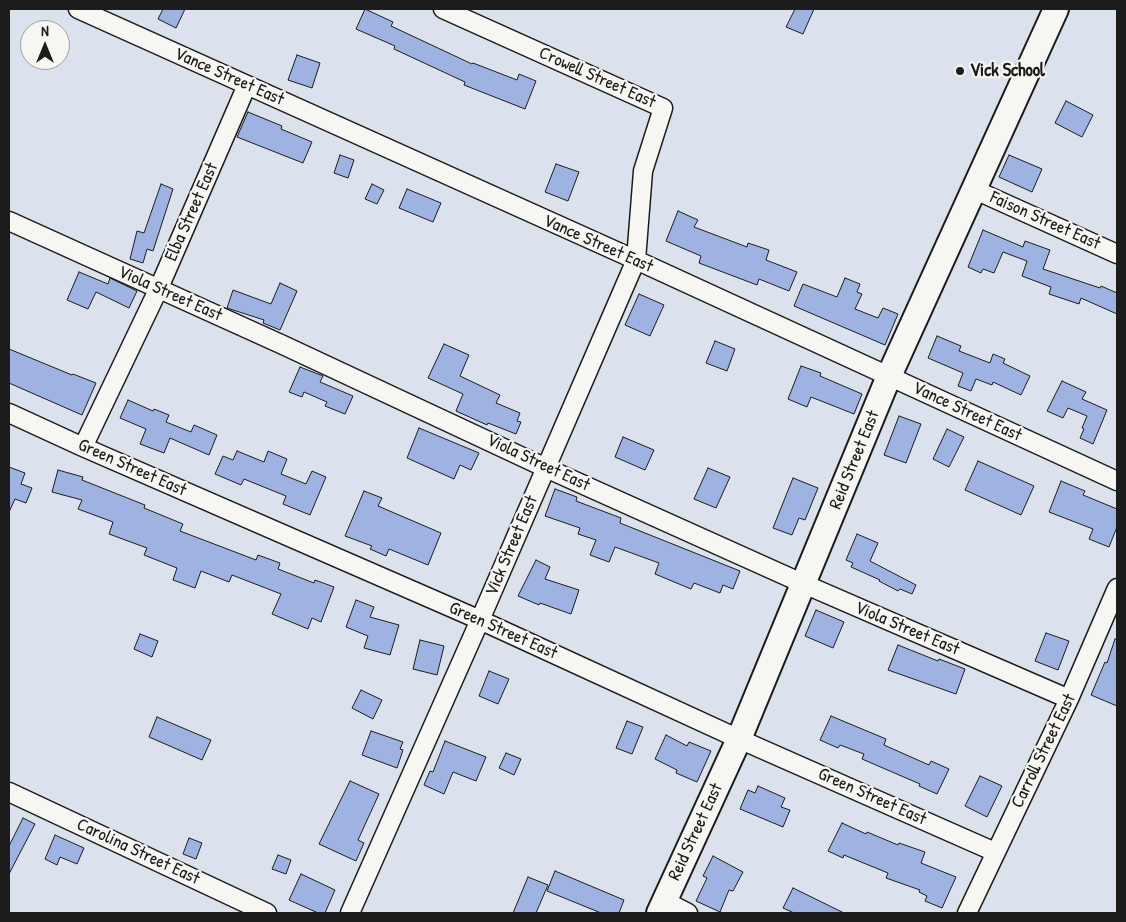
<!DOCTYPE html>
<html>
<head>
<meta charset="utf-8">
<style>
	body { margin:0 }
	#map { position:relative; width:1126px; height:922px; overflow:hidden; background:#dce2ed; font-family:"Patrick Hand",sans-serif }
	canvas { display:block }
	.frame { position:absolute; inset:0; border:10px solid #1c1c1c; pointer-events:none }
	.north { position:absolute; left:20px; top:20px; width:50px; height:50px; box-sizing:border-box; background:#f6f6f2; border:1px solid #9f9f9c; border-radius:50%; rotate:0deg; font-size:14px; font-weight:700; line-height:20px; text-align:center; color:#1c1c1c }
	.north::after { content:''; display:block; margin:auto; width:18px; height:22px; background:#1c1c1c; clip-path:polygon(50% 0,100% 100%,50% 72%,0 100%) }
</style>
</head>
<body>
<div id="map">
<canvas width="1126" height="922"></canvas>
<div class="frame"></div>
<div class="north">N</div>
</div>
<script>
const ctx = document.querySelector('canvas').getContext('2d');
ctx.lineJoin = 'round';
function fillPath(path, color) { ctx.fillStyle = color; ctx.fill(path, 'evenodd'); }
const shape = rows => new Path2D(rows.map(r => 'M' + r).join(''));
function trace(path, color, width, dash) { ctx.strokeStyle = color; ctx.lineWidth = width; ctx.lineCap = dash ? 'butt' : 'round'; ctx.setLineDash(dash || []); ctx.stroke(path); }
function write(font, color, halo, rows, align = 'center') {
  ctx.font = font + ' "Patrick Hand",sans-serif'; ctx.lineWidth = 4.5; ctx.setLineDash([]); ctx.textBaseline = 'middle'; ctx.strokeStyle = halo; ctx.fillStyle = color; for (const [text, x, y, turn = 0] of rows) {
    ctx.save(); ctx.translate(x, y); ctx.rotate((+turn || 0) * Math.PI / 180); ctx.textAlign = isNaN(turn) ? turn : align; if (halo) ctx.strokeText(text, 0, 0); ctx.fillText(text, 0, 0); ctx.restore();
  }
}
const building = shape([
	[163,9,185,9,176,28,158,19,163,9],
	[365,9,393,22,391,26,472,64,473,63,517,80,519,74,536,81,525,109,464,85,465,82,394,49,395,46,356,29,365,9],
	[795,9,814,9,803,34,786,27,795,9],
	[297,55,320,63,312,88,288,80,297,55],
	[1066,101,1093,115,1082,137,1055,123,1066,101],
	[248,112,282,126,281,129,312,142,303,163,237,137,248,112],
	[340,155,354,160,348,178,334,173,340,155],
	[1009,155,1042,169,1032,192,999,177,1009,155],
	[556,164,579,172,568,201,545,192,556,164],
	[161,184,173,189,153,251,147,249,143,263,130,259,137,231,144,233,161,184],
	[372,184,384,190,377,204,365,199,372,184],
	[407,189,441,203,433,222,399,208,407,189],
	[678,211,698,220,694,227,747,247,748,243,769,250,766,260,797,272,789,291,759,279,757,285,699,263,701,256,666,241,678,211],
	[983,230,1023,247,1025,241,1050,250,1043,269,1100,288,1101,286,1117,293,1117,314,1081,298,1079,304,1049,294,1051,287,1022,276,1027,261,1003,252,994,273,983,269,981,273,968,267,983,230],
	[79,272,108,284,110,278,137,291,129,308,96,292,88,309,67,300,79,272],
	[845,278,860,284,857,292,862,294,855,309,878,318,883,308,898,314,885,345,794,306,803,284,837,297,845,278],
	[280,283,297,291,280,330,263,323,264,320,227,308,233,290,271,304,280,283],
	[639,294,664,305,650,336,625,325,639,294],
	[937,336,961,346,959,351,990,363,993,354,1005,359,1003,363,1030,376,1021,395,993,382,992,385,976,379,971,391,958,386,963,373,928,358,937,336],
	[715,341,735,349,727,371,706,363,715,341],
	[444,344,469,355,460,376,500,395,496,403,520,413,517,421,521,422,516,434,488,423,487,425,456,411,463,394,428,378,444,344],
	[9,349,72,375,73,374,96,383,82,415,9,383,9,349],
	[801,366,821,373,820,376,862,394,854,414,811,397,807,407,788,399,801,366],
	[300,367,323,376,320,382,353,396,345,414,325,406,327,402,304,392,302,397,289,392,300,367],
	[1062,381,1086,392,1082,399,1107,410,1093,444,1080,438,1084,429,1082,428,1087,416,1068,408,1063,418,1047,411,1062,381],
	[128,400,153,411,154,409,169,415,166,422,191,432,194,425,217,435,209,455,170,438,164,453,140,444,146,429,120,418,128,400],
	[899,416,921,424,906,463,884,455,899,416],
	[419,428,479,453,471,470,460,465,454,479,407,458,419,428],
	[947,429,964,437,949,467,933,459,947,429],
	[623,437,654,450,645,470,615,457,623,437],
	[237,451,264,462,268,451,287,459,281,474,306,484,312,471,326,477,310,515,283,504,286,496,244,479,241,485,215,474,223,456,233,460,237,451],
	[978,461,1034,486,1021,515,965,490,978,461],
	[9,467,25,473,21,484,32,488,26,503,15,499,9,512,9,467],
	[708,468,730,477,716,508,694,499,708,468],
	[58,470,83,477,82,480,145,505,144,508,183,524,180,531,256,560,258,555,280,563,278,569,314,583,315,580,334,587,321,622,312,618,308,629,272,614,281,594,232,575,229,582,201,571,195,588,173,580,177,568,144,555,147,548,109,534,113,522,78,509,82,500,52,492,58,470],
	[793,478,818,488,805,520,799,518,792,535,773,528,793,478],
	[1061,481,1085,491,1083,495,1117,509,1117,527,1109,547,1089,539,1093,529,1049,512,1061,481],
	[555,489,577,497,576,501,621,518,620,523,740,571,733,589,723,585,720,593,694,583,691,589,655,574,659,563,615,547,609,562,590,555,596,540,578,534,580,528,545,516,555,489],
	[364,491,382,498,378,506,441,533,428,565,389,549,386,556,370,549,372,546,345,536,364,491],
	[857,534,878,543,870,561,916,585,912,594,900,589,898,591,879,581,880,580,851,567,853,563,846,560,857,534],
	[536,560,550,567,545,579,579,590,571,614,540,603,539,605,518,596,536,560],
	[356,600,374,607,370,617,399,625,390,655,364,648,368,636,346,627,356,600],
	[816,610,844,622,833,648,805,636,816,610],
	[1046,633,1069,641,1058,670,1035,661,1046,633],
	[140,634,158,641,152,657,134,649,140,634],
	[1115,639,1117,640,1117,706,1091,695,1105,662,1107,663,1115,639],
	[420,640,444,646,437,675,413,669,420,640],
	[898,645,938,661,939,659,965,669,956,694,888,670,898,645],
	[489,671,509,679,498,704,479,696,489,671],
	[361,690,382,700,373,719,352,708,361,690],
	[831,716,886,739,884,745,929,765,931,761,949,769,937,794,919,786,920,784,862,759,864,754,840,745,838,748,820,740,831,716],
	[157,717,211,740,202,760,149,737,157,717],
	[627,721,643,727,632,754,616,748,627,721],
	[371,731,403,742,400,749,403,750,397,768,362,755,371,731],
	[666,735,687,746,689,742,711,751,697,782,676,773,677,770,655,759,666,735],
	[445,741,486,757,476,781,453,772,444,794,424,785,430,771,433,772,445,741],
	[506,753,521,759,514,775,499,768,506,753],
	[980,776,1002,786,987,817,965,806,980,776],
	[350,781,379,794,358,840,364,843,356,861,319,844,350,781],
	[758,786,785,798,781,807,790,810,783,827,740,809,748,790,755,793,758,786],
	[23,818,35,824,9,874,9,846,23,818],
	[842,823,866,834,867,832,898,845,899,843,925,852,921,863,956,877,942,908,925,901,927,896,919,892,920,890,886,878,888,873,844,855,843,858,828,851,842,823],
	[55,835,84,848,77,864,60,857,57,865,45,859,55,835],
	[189,838,202,843,196,859,183,854,189,838],
	[278,855,291,860,286,874,272,869,278,855],
	[713,856,743,872,733,891,729,890,720,912,696,901,707,878,703,876,713,856],
	[555,871,624,900,619,913,601,913,547,891,555,871],
	[301,874,335,890,325,913,318,913,289,900,301,874],
	[528,877,548,885,536,913,513,913,528,877],
	[793,888,844,913,794,913,783,908,793,888]
]);
fillPath(building, '#9eb3e1');
trace(building, '#1c1c1c', 1);
const street = shape([
	[78,9,636,260,1117,481],
	[973,189,1117,254],
	[9,221,283,345,546,468,804,584,1069,699],
	[9,413,83,447,480,620,739,739,995,852],
	[83,447,158,290,247,85],
	[9,792,267,913],
	[665,901,688,913],
	[350,913,480,620,636,260,643,171,663,108,443,9],
	[967,913,1069,699,1117,588]
]);
const secondary = shape([
	[659,913,739,739,889,376,1056,9]
]);
trace(street, '#1c1c1c', 21);
trace(secondary, '#1c1c1c', 28);
trace(street, '#f6f6f2', 18);
trace(secondary, '#f6f6f2', 24);
for (const [x, y, r, color] of [
	[960,71,5,"#1c1c1c"]
]) { const dot = new Path2D(); dot.arc(x, y, r, 0, 2 * Math.PI); ctx.fillStyle = color; ctx.fill(dot); trace(dot, '#f6f6f2', 2); }
write('bold 18px', '#1c1c1c', '#f6f6f2', [
	["Vick School",970,71]
], 'left');
write('18px', '#1c1c1c', '#f6f6f2', [
	["Vance Street East",229,77,24],
	["Crowell Street East",597,78,24],
	["Elba Street East",192,212,-66],
	["Faison Street East",1045,221,24],
	["Vance Street East",598,244,24],
	["Viola Street East",170,294,24],
	["Vance Street East",967,412,25],
	["Reid Street East",855,460,-68],
	["Viola Street East",538,463,25],
	["Green Street East",132,468,24],
	["Vick Street East",512,546,-67],
	["Viola Street East",907,629,23],
	["Green Street East",503,631,24],
	["Carroll Street East",1044,751,-64],
	["Green Street East",872,797,24],
	["Reid Street East",696,832,-65],
	["Carolina Street East",138,852,25]
]);
</script>
</body>
</html>
